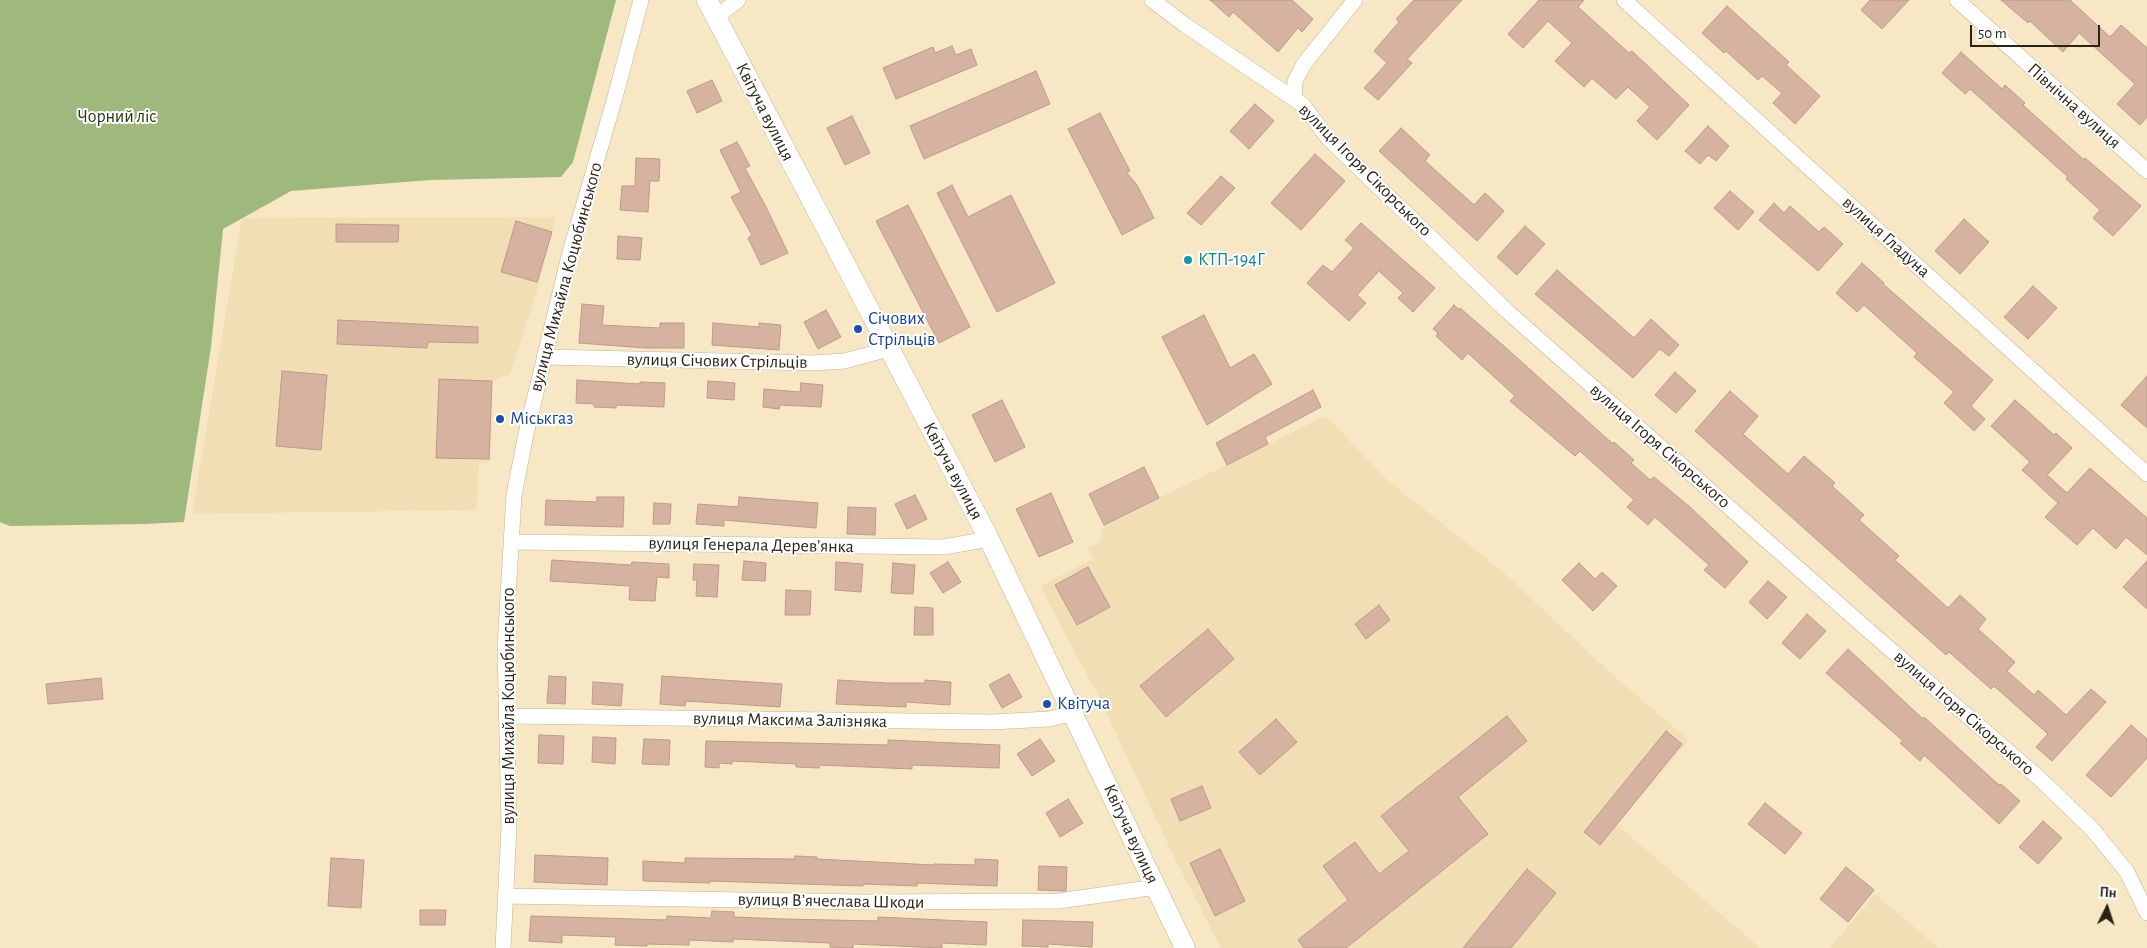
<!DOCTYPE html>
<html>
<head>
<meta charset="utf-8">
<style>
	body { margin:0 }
	#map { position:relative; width:2147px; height:948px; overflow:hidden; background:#f7e7c5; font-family:"Alegreya Sans",sans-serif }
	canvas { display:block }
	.north { position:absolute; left:2082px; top:883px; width:50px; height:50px; -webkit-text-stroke:4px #fff; paint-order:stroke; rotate:4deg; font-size:14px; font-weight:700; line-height:20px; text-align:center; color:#2a2417 }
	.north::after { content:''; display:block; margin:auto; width:18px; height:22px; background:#2a2417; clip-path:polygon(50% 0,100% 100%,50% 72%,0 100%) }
	.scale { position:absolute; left:1970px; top:25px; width:130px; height:22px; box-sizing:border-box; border:2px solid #2a2417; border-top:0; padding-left:6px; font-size:15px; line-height:18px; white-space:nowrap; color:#2a2417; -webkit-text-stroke:4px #fff; paint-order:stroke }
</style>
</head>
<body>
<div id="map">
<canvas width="2147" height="948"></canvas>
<div class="north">Пн</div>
<div class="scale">50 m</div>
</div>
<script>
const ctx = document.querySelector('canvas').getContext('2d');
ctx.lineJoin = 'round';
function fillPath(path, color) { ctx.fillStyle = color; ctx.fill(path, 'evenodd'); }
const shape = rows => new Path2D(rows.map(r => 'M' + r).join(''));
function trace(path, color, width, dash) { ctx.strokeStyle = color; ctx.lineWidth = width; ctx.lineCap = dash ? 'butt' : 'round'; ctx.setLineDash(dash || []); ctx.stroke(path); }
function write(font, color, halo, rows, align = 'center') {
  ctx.font = font + ' "Alegreya Sans",sans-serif'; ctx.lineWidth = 4; ctx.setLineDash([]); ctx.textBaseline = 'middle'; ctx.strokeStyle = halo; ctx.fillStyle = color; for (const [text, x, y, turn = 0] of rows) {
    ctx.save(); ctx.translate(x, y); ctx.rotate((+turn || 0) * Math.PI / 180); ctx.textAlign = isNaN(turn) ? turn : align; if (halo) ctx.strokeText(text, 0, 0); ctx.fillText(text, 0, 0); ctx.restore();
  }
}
fillPath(shape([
	[556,217,537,291,510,374,492,381,491,461,479,463,476,510,192,514,242,218],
	[1326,416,1386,479,1503,572,1616,678,1689,740,1617,825,1760,948,1221,948,1173,855,1100,699,1040,586,1093,559,1088,548,1099,542,1104,525],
	[1875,894,1939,948,1830,948]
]), '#f2deb5');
fillPath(shape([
	[0,0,616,0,573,162,561,177,430,180,291,191,223,229,211,347,184,522,145,524,10,526,0,522]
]), '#9eb87e');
const building = shape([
	[1210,0,1292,0,1313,19,1302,32,1298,28,1278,52,1233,12,1229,17,1210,0],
	[1414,0,1462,0,1407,59,1412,63,1378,100,1364,88,1387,63,1374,51,1399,22,1396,19,1414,0],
	[1539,0,1584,0,1578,7,1629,53,1632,51,1689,105,1657,140,1637,121,1650,107,1628,87,1616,99,1592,78,1584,87,1555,61,1572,43,1548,21,1523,48,1508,34,1539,0],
	[1870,0,1909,0,1882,29,1861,10,1870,0],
	[2001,0,2070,0,2110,37,2121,25,2147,48,2147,117,2140,125,2117,104,2135,84,2079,33,2063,52,2030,21,2028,23,2001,0],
	[1727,6,1789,62,1786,65,1820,96,1795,124,1773,103,1782,93,1762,76,1758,80,1726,51,1724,53,1702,33,1727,6],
	[952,46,956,55,971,49,977,65,896,99,883,68,933,47,935,53,952,46],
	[1961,52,2002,89,2005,85,2025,103,2023,105,2084,160,2085,158,2141,206,2113,236,2093,218,2100,210,2066,179,2068,177,1970,89,1965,94,1942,73,1961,52],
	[1036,71,1050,104,924,159,910,126,1036,71],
	[712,80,722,101,697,113,687,91,712,80],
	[1255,104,1274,121,1249,149,1230,131,1255,104],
	[1100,113,1130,171,1127,173,1137,185,1154,218,1122,235,1068,129,1100,113],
	[852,116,870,153,845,165,827,128,852,116],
	[1708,126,1729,146,1716,161,1708,155,1700,164,1685,151,1708,126],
	[1401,128,1430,155,1425,161,1474,205,1485,193,1504,211,1477,241,1379,151,1401,128],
	[737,142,750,166,745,168,766,207,788,253,761,265,748,238,752,235,731,197,741,192,720,150,737,142],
	[1315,154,1345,181,1301,230,1271,203,1315,154],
	[636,158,660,159,659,181,650,181,648,212,620,210,622,186,635,186,636,158],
	[1221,176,1235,188,1201,225,1187,213,1221,176],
	[952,185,968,217,1011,195,1055,283,997,312,937,193,952,185],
	[1730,191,1754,212,1738,230,1714,208,1730,191],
	[1774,203,1784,213,1790,206,1819,232,1824,227,1843,244,1818,271,1759,220,1774,203],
	[908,205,970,327,939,343,876,221,908,205],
	[1964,219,1989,242,1960,274,1935,251,1964,219],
	[516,221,552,232,537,282,501,272,516,221],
	[1361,223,1435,288,1413,312,1398,298,1403,293,1379,271,1357,295,1366,303,1349,321,1307,283,1323,265,1332,272,1354,248,1345,240,1361,223],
	[336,224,399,225,398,242,336,242,336,224],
	[1525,226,1545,244,1517,275,1497,257,1525,226],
	[618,236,642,238,640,260,617,259,618,236],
	[1862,263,1884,283,1883,284,1993,380,1971,406,1985,419,1974,431,1944,403,1954,392,1914,357,1917,353,1864,305,1857,312,1836,293,1862,263],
	[1557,270,1634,338,1651,319,1679,345,1669,356,1660,349,1633,378,1535,294,1557,270],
	[2033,286,2057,308,2028,339,2004,317,2033,286],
	[582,304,604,306,602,325,660,328,660,323,684,323,684,348,646,348,579,343,582,304],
	[1454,305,1459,310,1460,308,1505,347,1613,444,1614,442,1634,460,1631,463,1650,480,1654,477,1691,508,1748,562,1725,588,1704,570,1709,565,1655,517,1648,525,1627,507,1634,500,1580,451,1575,456,1510,401,1515,396,1468,353,1462,360,1436,336,1438,333,1433,329,1454,305],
	[826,310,841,337,818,349,804,322,826,310],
	[1204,315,1230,368,1254,354,1272,384,1207,425,1162,337,1204,315],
	[338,320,478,327,478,343,428,342,427,348,337,344,338,320],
	[713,323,759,327,759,323,781,325,779,350,712,345,713,323],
	[282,371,327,375,321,450,276,446,282,371],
	[1675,372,1696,391,1676,413,1655,395,1675,372],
	[2147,376,2147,428,2121,405,2147,376],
	[439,379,492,381,489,459,436,458,439,379],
	[577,380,640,384,640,382,665,383,664,407,616,405,616,408,594,407,594,404,576,403,577,380],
	[708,381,735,383,734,400,707,398,708,381],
	[801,383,823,385,821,407,780,405,779,409,763,407,764,389,800,392,801,383],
	[1313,390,1321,407,1265,437,1268,444,1227,465,1216,443,1313,390],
	[1730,391,1758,416,1743,434,1788,474,1804,456,1835,483,1832,486,1864,515,1859,520,1899,556,1895,560,1948,608,1960,595,1986,619,1978,629,2015,662,2007,671,2034,695,2038,690,2066,715,2091,689,2106,702,2052,761,2036,747,2048,734,1994,686,1991,689,1949,652,1946,655,1695,431,1730,391],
	[1002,400,1025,447,995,462,972,415,1002,400],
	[2015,400,2054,435,2056,433,2072,448,2047,475,2067,493,2090,468,2147,518,2147,555,2126,537,2116,549,2093,528,2077,545,2045,517,2058,503,2022,470,2030,462,1991,426,2015,400],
	[1144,467,1159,498,1104,525,1089,494,1144,467],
	[1051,493,1073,542,1039,557,1016,509,1051,493],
	[915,495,927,519,907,529,895,504,915,495],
	[597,497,624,497,623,527,545,525,546,500,597,502,597,497],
	[739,497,818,503,816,528,724,520,724,526,696,524,698,504,738,507,739,497],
	[654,503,671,504,670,524,653,524,654,503],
	[848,507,876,508,875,535,847,534,848,507],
	[552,560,631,565,632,562,669,564,669,578,657,577,655,601,629,600,630,586,550,581,552,560],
	[744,561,766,563,765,581,742,580,744,561],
	[2147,561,2147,609,2123,587,2147,561],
	[836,562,863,564,861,592,835,590,836,562],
	[948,562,961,582,943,593,930,573,948,562],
	[893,563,915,565,913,594,891,593,893,563],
	[1579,563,1595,579,1602,572,1617,586,1593,611,1562,580,1579,563],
	[694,564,719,565,717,597,696,596,697,580,693,580,694,564],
	[1088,567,1110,607,1077,625,1055,585,1088,567],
	[1768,581,1787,597,1767,619,1749,602,1768,581],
	[786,590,811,591,810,615,785,615,786,590],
	[1379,605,1390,620,1366,639,1355,624,1379,605],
	[915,607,933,608,933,635,914,635,915,607],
	[1807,614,1826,631,1800,659,1782,643,1807,614],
	[1208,629,1234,659,1166,717,1140,686,1208,629],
	[1848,649,1923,719,1924,717,1999,785,2001,784,2020,801,1999,824,1924,755,1920,761,1900,743,1903,741,1826,673,1848,649],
	[1009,674,1022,697,1002,708,989,685,1009,674],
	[549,676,566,677,565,704,547,703,549,676],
	[662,676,782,684,780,707,686,701,685,706,660,704,662,676],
	[101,678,103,699,48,704,46,684,101,678],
	[838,680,887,683,925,683,925,680,951,682,950,705,906,702,906,707,836,704,838,680],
	[593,682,623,684,621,706,592,704,593,682],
	[1507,716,1527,741,1458,797,1488,834,1346,948,1304,948,1298,940,1348,900,1323,866,1355,842,1379,874,1409,851,1381,816,1507,716],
	[1276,719,1297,742,1260,775,1239,752,1276,719],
	[2131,725,2147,739,2147,758,2111,797,2086,775,2131,725],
	[1666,731,1682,744,1600,845,1584,832,1666,731],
	[539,735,564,736,563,764,538,763,539,735],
	[593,737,616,738,615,764,592,762,593,737],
	[644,739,670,740,669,765,642,764,644,739],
	[1040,739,1055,761,1032,776,1017,754,1040,739],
	[888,740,1000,745,999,768,912,765,912,769,820,765,819,768,796,767,796,764,732,761,732,764,719,763,719,768,705,767,706,741,888,745,888,740],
	[1202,786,1211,808,1180,821,1171,799,1202,786],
	[1068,799,1083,823,1060,837,1046,813,1068,799],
	[1765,803,1802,833,1785,854,1748,824,1765,803],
	[2043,821,2062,838,2038,864,2019,847,2043,821],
	[1220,849,1245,901,1215,916,1190,863,1220,849],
	[535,855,608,858,607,885,534,882,535,855],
	[795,856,817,857,817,859,934,865,934,864,975,865,975,859,998,860,997,886,917,883,917,886,863,884,863,886,710,881,710,883,643,881,643,861,685,863,685,858,795,859,795,856],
	[331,858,364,860,361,908,328,906,331,858],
	[1039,866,1067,867,1066,891,1038,890,1039,866],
	[1846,867,1874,890,1848,922,1820,899,1846,867],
	[1527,869,1556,893,1511,948,1463,948,1527,869],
	[420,910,446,910,445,925,420,925,420,910],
	[712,911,734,912,734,917,783,919,878,921,878,917,987,922,986,945,942,943,942,948,853,944,853,948,830,947,830,943,733,939,733,942,689,940,689,945,647,944,647,946,615,945,616,937,562,935,562,943,529,941,531,916,666,920,667,916,711,918,712,911],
	[1023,920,1093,922,1092,947,1048,944,1048,947,1022,946,1023,920]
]);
fillPath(building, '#d6b3a1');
trace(building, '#bc9a88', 1);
const minor = shape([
	[1152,0,1185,25,1303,105,1328,138,1508,312,1869,631,2039,778,2093,830,2127,872,2147,913],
	[1624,0,2147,474],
	[1957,0,2147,171],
	[716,17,738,0],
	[1294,99,1295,81,1304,64,1355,0],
	[544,357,812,363,845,361,888,349],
	[511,542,944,547,989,539],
	[506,716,992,722,1049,719,1074,713],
	[505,896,863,902,1059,901,1156,887],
	[503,948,509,827,505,647,514,495,526,434,570,252,614,101,641,0]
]);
const tertiary = shape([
	[707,0,989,539,1185,948]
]);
trace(minor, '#c2b292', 16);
trace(tertiary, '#c2b292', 21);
trace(minor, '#fff', 15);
trace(tertiary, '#fff', 20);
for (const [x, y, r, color] of [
	[1188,260,5,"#0f9aa8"],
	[858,329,5,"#1a4fb4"],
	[500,419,5,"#1a4fb4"],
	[1047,704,5,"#1a4fb4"]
]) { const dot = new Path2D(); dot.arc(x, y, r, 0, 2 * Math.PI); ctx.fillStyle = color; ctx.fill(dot); trace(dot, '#fff', 2); }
write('18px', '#2a2417', '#fff', [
	["Північна вулиця",2074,106,42],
	["Квітуча вулиця",765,112,63],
	["вулиця Ігоря Сікорського",1365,170,45],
	["вулиця Гладуна",1886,237,42],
	["вулиця Михайла Коцюбинського",566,277,-75],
	["вулиця Січових Стрільців",717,361,1],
	["вулиця Ігоря Сікорського",1660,446,41],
	["Квітуча вулиця",953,471,62],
	["вулиця Генерала Деревʼянка",751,545,1],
	["вулиця Михайла Коцюбинського",509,706,-90],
	["вулиця Ігоря Сікорського",1964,713,41],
	["вулиця Максима Залізняка",790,720,1],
	["Квітуча вулиця",1131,834,65],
	["вулиця Вʼячеслава Шкоди",831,901,1]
]);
write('18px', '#2a3a0f', '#fff', [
	["Чорний ліс",117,117]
]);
write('18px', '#0d838f', '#fff', [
	["КТП-194Г",1198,260]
], 'left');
write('18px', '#164399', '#fff', [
	["Січових",868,319],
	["Стрільців",868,340],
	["Міськгаз",510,419],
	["Квітуча",1057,704]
], 'left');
</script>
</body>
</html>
